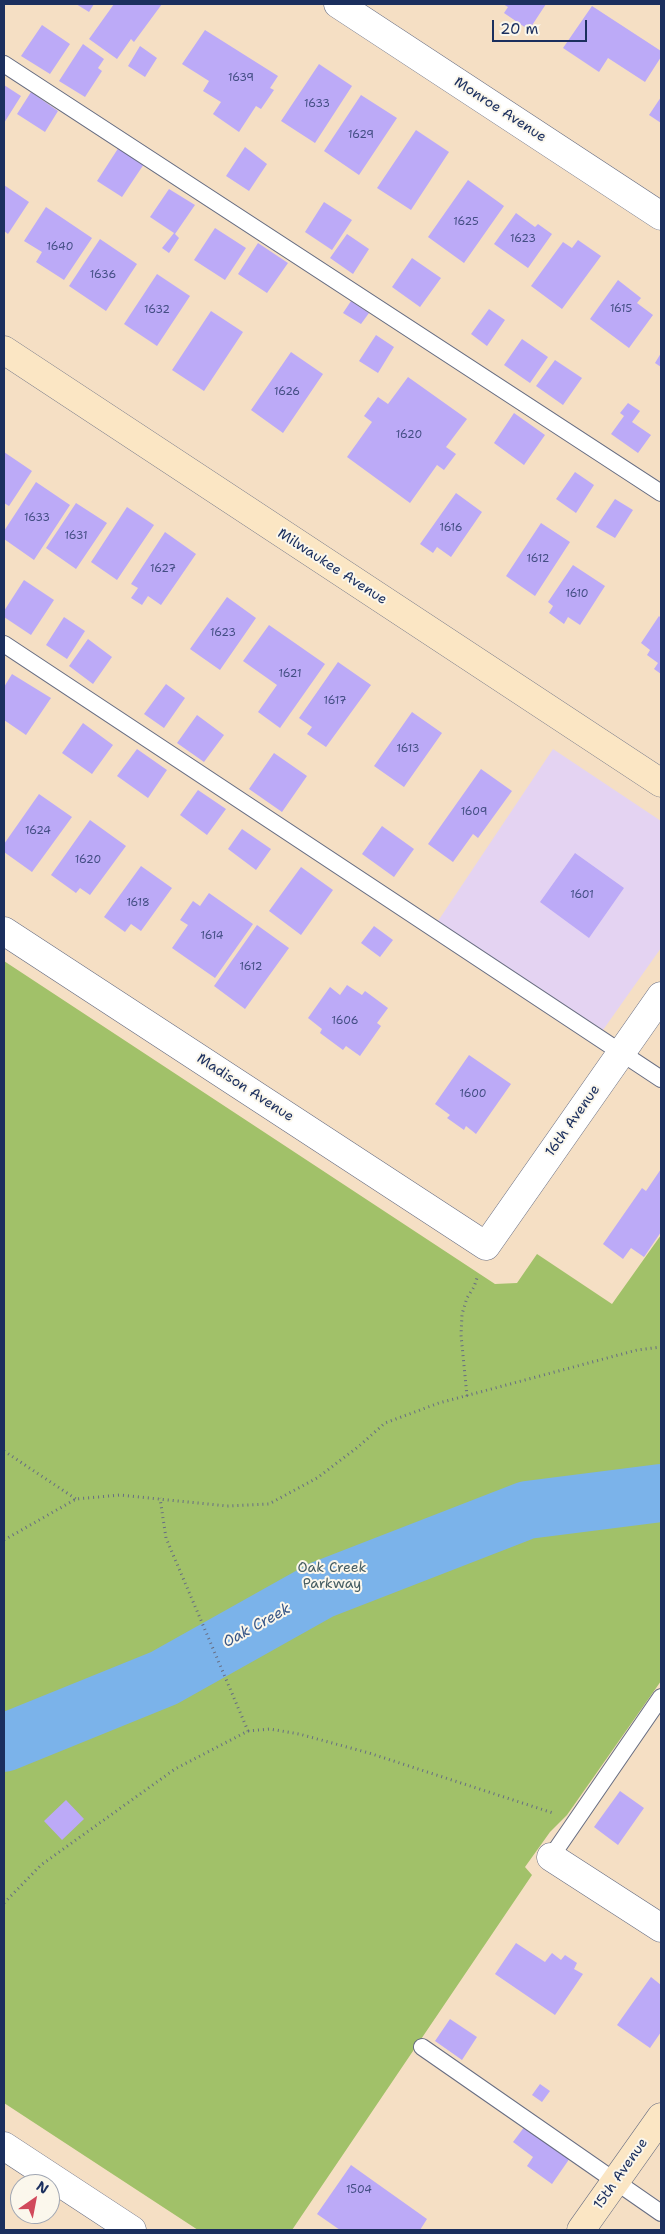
<!DOCTYPE html>
<html>
<head>
<meta charset="utf-8">
<style>
	body { margin:0 }
	#map { position:relative; width:665px; height:2234px; overflow:hidden; background:#f5dfc4; font-family:"Shantell Sans",sans-serif }
	canvas { display:block }
	.frame { position:absolute; inset:0; border:5px solid #1b2f5e; pointer-events:none }
	.north { position:absolute; left:10px; top:2174px; width:50px; height:50px; box-sizing:border-box; background:#fbf7ec; border:1px solid #a1a7b3; border-radius:50%; rotate:33deg; font-size:14px; font-weight:700; line-height:20px; text-align:center; color:#1b2f5e }
	.north::after { content:''; display:block; margin:auto; width:18px; height:22px; background:#d1495b; clip-path:polygon(50% 0,100% 100%,50% 72%,0 100%) }
	.scale { position:absolute; left:492px; top:20px; width:95px; height:22px; box-sizing:border-box; border:2px solid #1b2f5e; border-top:0; padding-left:6px; font-size:15px; line-height:18px; white-space:nowrap; color:#1b2f5e; -webkit-text-stroke:4px #fbf7ec; paint-order:stroke }
</style>
</head>
<body>
<div id="map">
<canvas width="665" height="2234"></canvas>
<div class="frame"></div>
<div class="north">N</div>
<div class="scale">20 m</div>
</div>
<script>
const ctx = document.querySelector('canvas').getContext('2d');
ctx.lineJoin = 'round';
function fillPath(path, color) { ctx.fillStyle = color; ctx.fill(path, 'evenodd'); }
const shape = rows => new Path2D(rows.map(r => 'M' + r).join(''));
function trace(path, color, width, dash) { ctx.strokeStyle = color; ctx.lineWidth = width; ctx.lineCap = dash ? 'butt' : 'round'; ctx.setLineDash(dash || []); ctx.stroke(path); }
function write(font, color, halo, rows, align = 'center') {
  ctx.font = font + ' "Shantell Sans",sans-serif'; ctx.lineWidth = 4; ctx.setLineDash([]); ctx.textBaseline = 'middle'; ctx.strokeStyle = halo; ctx.fillStyle = color; for (const [text, x, y, turn = 0] of rows) {
    ctx.save(); ctx.translate(x, y); ctx.rotate((+turn || 0) * Math.PI / 180); ctx.textAlign = isNaN(turn) ? turn : align; if (halo) ctx.strokeText(text, 0, 0); ctx.fillText(text, 0, 0); ctx.restore();
  }
}
fillPath(shape([
	[553,749,661,821,661,948,603,1030,438,921]
]), '#e4d3f2');
fillPath(shape([
	[4,961,495,1284,517,1283,537,1254,612,1304,661,1235,661,1681,567,1815,550,1832,525,1867,532,1875,292,2230,198,2230,4,2103]
]), '#a1c169');
trace(shape([
	[4,1743,164,1678,321,1590,527,1510,661,1493]
]), '#7bb3ea', 58);
fillPath(shape([
	[76,4,94,4,89,12],
	[114,4,162,4,134,42,131,39,117,59,89,39],
	[503,4,546,4,529,30,504,13,508,7],
	[592,6,661,51,661,57,645,82,608,58,599,72,563,48],
	[42,25,70,44,50,74,21,56],
	[205,30,278,76,270,88,274,90,261,109,256,106,239,132,213,114,221,102,203,91,209,81,182,64],
	[83,44,104,59,98,68,102,71,85,97,59,81],
	[140,46,157,58,145,77,128,66],
	[319,64,352,86,315,143,281,121],
	[4,85,21,96,4,123],
	[31,92,58,111,45,132,17,114],
	[361,95,397,118,359,175,324,151],
	[661,97,661,123,649,115],
	[416,130,449,152,411,210,377,188],
	[119,147,144,164,122,197,97,181],
	[245,147,267,164,249,191,226,176],
	[468,180,504,206,464,263,428,237],
	[4,185,29,202,8,234,4,231],
	[169,189,195,205,175,234,179,238,169,253,162,248,174,233,150,217],
	[324,202,352,220,332,250,305,232],
	[46,207,92,238,64,280,36,262,42,252,24,241],
	[516,213,535,227,538,224,552,234,528,268,494,244],
	[215,228,246,248,225,280,194,260],
	[347,234,369,249,353,274,330,258],
	[100,239,137,264,106,311,69,286],
	[578,240,601,256,562,309,531,286,563,242,572,248],
	[258,243,288,263,267,293,238,274],
	[412,258,441,278,420,307,392,287],
	[157,274,190,296,157,346,124,324],
	[618,280,641,298,637,303,653,315,629,348,590,319],
	[351,301,369,313,361,324,343,313],
	[489,309,505,320,487,346,471,334],
	[211,311,243,332,204,391,172,370],
	[376,335,394,347,378,373,359,361],
	[522,339,548,357,530,383,504,365],
	[291,352,323,374,283,433,251,410],
	[661,353,661,367,655,363],
	[555,360,582,378,563,405,536,386],
	[408,377,467,419,446,447,456,454,444,470,437,465,410,503,347,457,372,422,364,416,378,397,388,404],
	[628,403,640,411,632,422,651,435,638,453,611,434,624,416,620,413],
	[514,413,545,435,524,465,494,443],
	[4,452,32,471,9,506,4,503],
	[575,472,594,485,576,513,556,499],
	[36,482,70,505,34,560,4,539,4,531],
	[456,493,482,512,451,557,437,547,433,553,420,544],
	[615,499,633,510,615,538,596,527],
	[76,503,107,523,76,569,46,548],
	[127,507,154,525,117,580,91,562],
	[541,523,570,542,535,596,506,576],
	[165,532,196,554,161,605,148,596,142,605,131,598,138,588,131,584],
	[573,565,605,586,580,625,568,617,564,624,549,613,553,606,548,602],
	[24,580,54,600,31,635,4,617,4,611],
	[227,597,256,618,220,670,190,649],
	[659,616,661,618,661,674,654,669,658,663,647,655,650,650,641,643],
	[64,617,85,631,67,659,46,645],
	[269,625,325,664,280,728,258,712,277,685,243,661],
	[88,639,112,657,93,684,69,666],
	[338,662,371,685,326,747,307,734,312,727,299,718],
	[12,674,51,698,26,735,4,720,4,687],
	[166,684,185,698,164,728,144,714],
	[412,712,442,733,404,787,374,766],
	[197,715,224,735,204,762,177,743],
	[83,723,113,745,92,774,62,753],
	[137,749,167,770,148,798,117,776],
	[274,753,307,776,282,812,249,789],
	[481,769,512,791,478,838,473,834,453,862,428,844],
	[198,790,226,809,207,835,180,815],
	[39,794,72,817,32,872,4,852,4,844],
	[90,820,126,846,90,895,80,888,76,893,51,875],
	[382,826,414,849,394,877,362,854],
	[242,829,271,849,256,870,228,849],
	[575,853,624,888,589,938,540,902],
	[141,866,172,888,141,931,131,924,125,932,104,917],
	[301,867,333,890,301,935,269,911],
	[209,893,253,924,215,978,172,948,188,925,180,920,193,901,200,906],
	[257,925,289,948,245,1009,214,986],
	[374,926,393,940,380,957,361,943],
	[347,985,362,995,365,991,388,1008,377,1023,381,1026,360,1056,346,1046,343,1050,320,1033,322,1029,308,1018,330,987,340,995],
	[469,1055,511,1084,476,1134,466,1126,464,1130,447,1118,450,1115,435,1104],
	[661,1169,661,1232,644,1257,631,1248,623,1259,603,1244,642,1188,646,1191],
	[620,1791,644,1808,618,1845,594,1827],
	[66,1800,84,1819,62,1840,44,1821],
	[516,1943,545,1962,552,1953,561,1960,565,1955,577,1963,574,1969,583,1974,555,2015,495,1974],
	[651,1977,661,1985,661,2032,650,2048,617,2025],
	[450,2019,477,2037,462,2060,435,2041],
	[540,2084,550,2091,542,2102,532,2095],
	[525,2126,570,2158,552,2184,527,2166,533,2157,513,2142],
	[351,2165,427,2219,420,2230,340,2230,317,2214]
]), '#bcaaf7');
const lane = shape([
	[4,64,661,493],
	[4,644,661,1079],
	[551,1857,661,1697],
	[422,2047,661,2213]
]);
const street = shape([
	[338,4,661,216],
	[4,931,486,1246,661,996],
	[551,1857,661,1928],
	[4,2146,132,2230]
]);
const secondary = shape([
	[4,350,661,783],
	[581,2230,661,2117]
]);
trace(lane, '#676d82', 18);
trace(street, '#676d82', 29);
trace(secondary, '#676d82', 29);
trace(shape([
	[467,1396,461,1335,462,1314,467,1298,474,1287,478,1275],
	[4,1451,76,1499],
	[4,1540,76,1499,120,1495,227,1506,269,1504,317,1478,358,1447,385,1423,439,1403,637,1350,661,1347],
	[248,1731,270,1729,299,1734,369,1753,553,1813],
	[4,1903,41,1865,175,1769,248,1731,166,1538,160,1498]
]), '#676d82', 3, [1, 4]);
trace(lane, '#fff', 16);
trace(street, '#fff', 28);
trace(secondary, '#fbe6c4', 28);
write('11px', '#434e84', null, [
	["1639",241,78],
	["1633",317,104],
	["1629",361,135],
	["1625",466,222],
	["1623",523,239],
	["1640",60,247],
	["1636",103,275],
	["1615",621,309],
	["1632",157,310],
	["1626",287,392],
	["1620",409,435],
	["1633",37,518],
	["1616",451,528],
	["1631",76,536],
	["1612",538,559],
	["1627",163,569],
	["1610",577,594],
	["1623",223,633],
	["1621",290,674],
	["1617",335,701],
	["1613",408,749],
	["1609",474,812],
	["1624",38,831],
	["1620",88,860],
	["1601",582,895],
	["1618",138,903],
	["1614",212,936],
	["1612",251,967],
	["1606",345,1021],
	["1600",473,1094],
	["1504",359,2190]
]);
write('14px', '#1b2f5e', '#fbf7ec', [
	["Monroe Avenue",500,110,33],
	["Milwaukee Avenue",332,567,33],
	["Madison Avenue",245,1088,33],
	["16th Avenue",573,1121,-55],
	["15th Avenue",621,2174,-55]
]);
write('14px', '#435b61', '#fbf7ec', [
	["Oak Creek",332,1568],
	["Parkway",332,1584]
]);
write('italic 15px', '#385788', '#fbf7ec', [
	["Oak Creek",257,1626,-29]
]);
</script>
</body>
</html>
